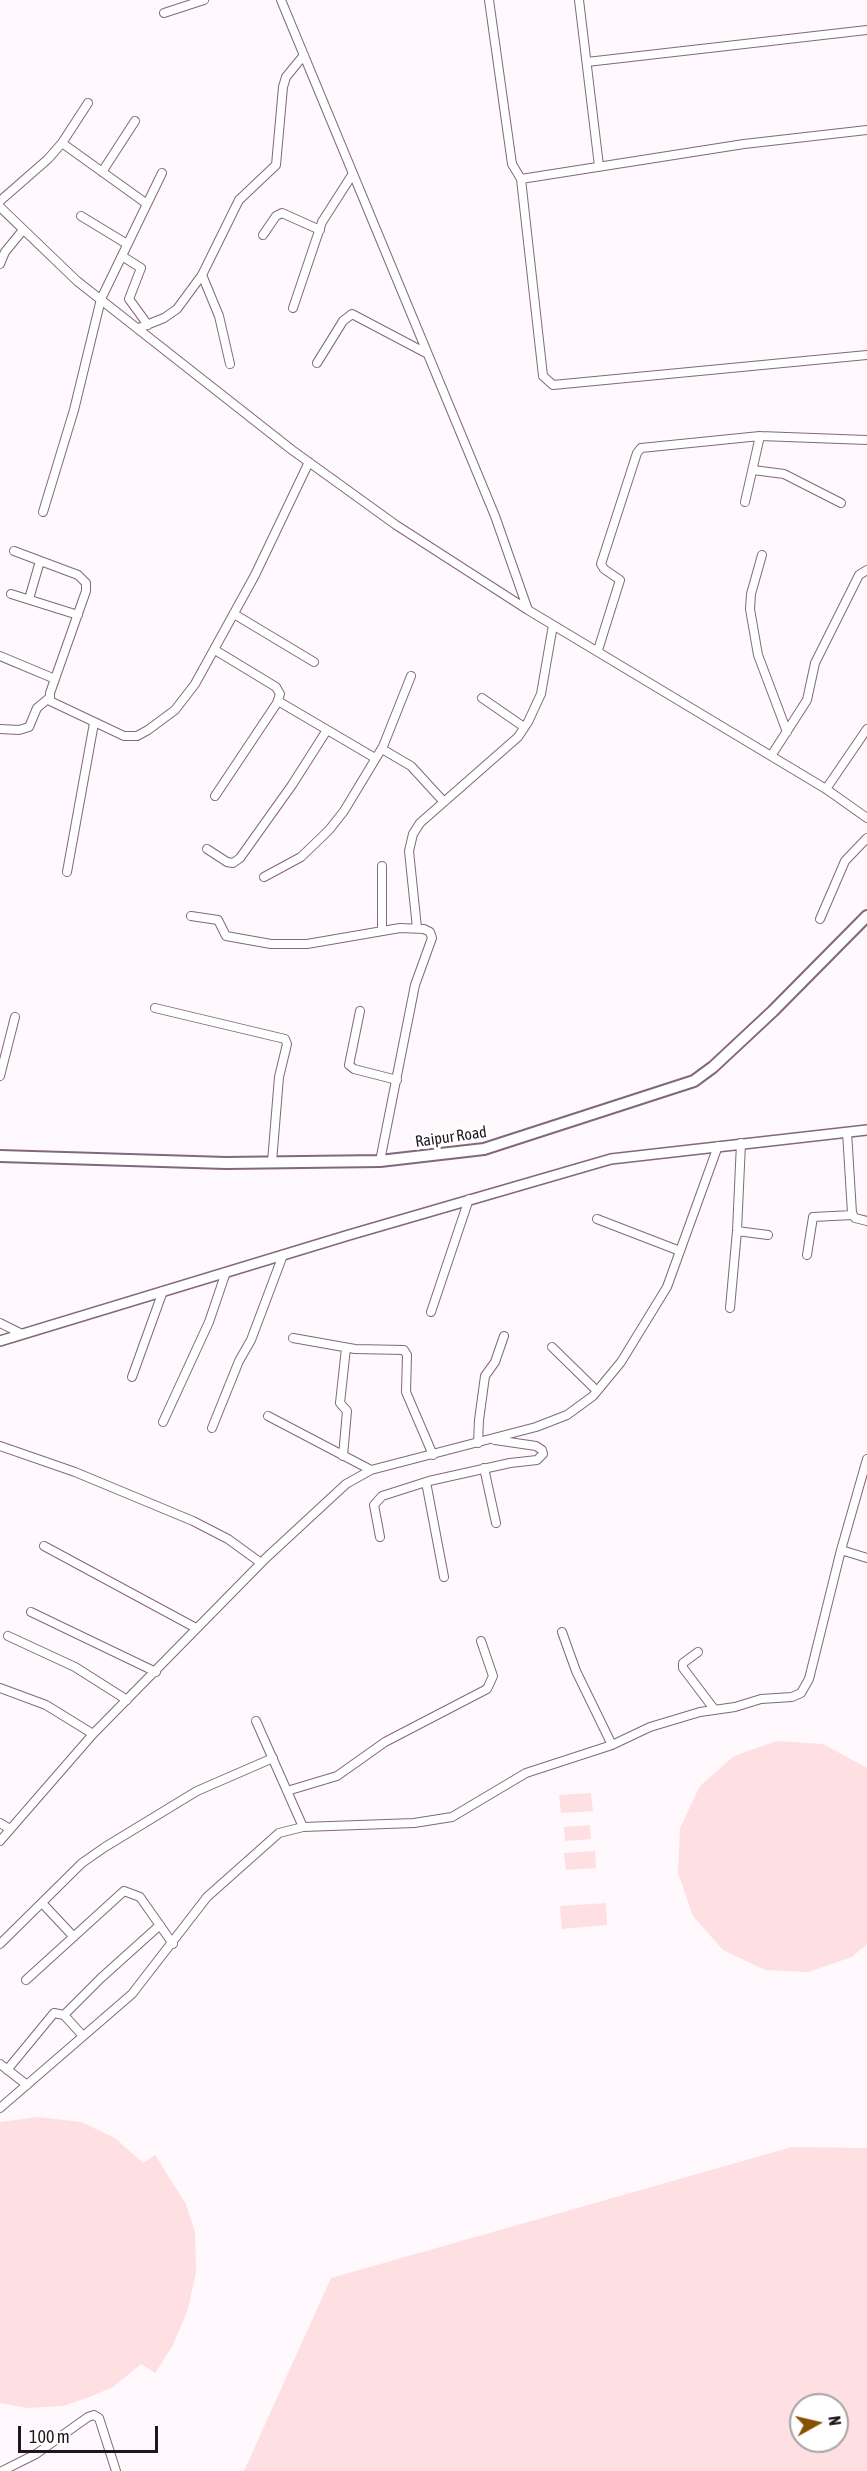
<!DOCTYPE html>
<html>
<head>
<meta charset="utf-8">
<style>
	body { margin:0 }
	#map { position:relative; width:867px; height:2471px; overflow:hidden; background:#fff8fc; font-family:"Asap Condensed",sans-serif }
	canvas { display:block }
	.north { position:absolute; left:789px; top:2393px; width:60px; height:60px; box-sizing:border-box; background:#fff; border:2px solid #a6a2a5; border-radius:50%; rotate:82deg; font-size:16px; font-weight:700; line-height:24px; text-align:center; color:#20161d }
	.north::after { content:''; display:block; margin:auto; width:21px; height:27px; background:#875200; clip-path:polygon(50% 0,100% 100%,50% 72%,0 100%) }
	.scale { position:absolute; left:18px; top:2426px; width:140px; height:27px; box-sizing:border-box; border:3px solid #20161d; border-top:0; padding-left:8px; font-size:18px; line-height:21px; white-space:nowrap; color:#20161d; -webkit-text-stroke:4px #fff; paint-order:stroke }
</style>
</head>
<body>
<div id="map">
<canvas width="867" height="2471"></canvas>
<div class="north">N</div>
<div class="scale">100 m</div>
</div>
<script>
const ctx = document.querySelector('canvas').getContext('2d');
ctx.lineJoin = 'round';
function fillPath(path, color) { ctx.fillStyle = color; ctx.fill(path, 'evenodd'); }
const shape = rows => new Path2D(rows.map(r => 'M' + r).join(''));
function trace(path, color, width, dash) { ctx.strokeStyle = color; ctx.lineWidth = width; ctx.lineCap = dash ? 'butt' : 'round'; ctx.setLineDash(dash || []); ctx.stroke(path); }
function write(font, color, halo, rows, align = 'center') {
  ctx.font = font + ' "Asap Condensed",sans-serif'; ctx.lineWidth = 6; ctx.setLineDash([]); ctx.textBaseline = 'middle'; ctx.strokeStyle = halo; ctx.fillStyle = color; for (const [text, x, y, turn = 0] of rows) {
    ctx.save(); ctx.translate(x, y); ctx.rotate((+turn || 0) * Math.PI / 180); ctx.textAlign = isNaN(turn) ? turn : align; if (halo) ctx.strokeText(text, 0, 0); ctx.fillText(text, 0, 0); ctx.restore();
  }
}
fillPath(shape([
	[777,1741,823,1744,867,1768,867,1944,852,1957,808,1972,765,1970,723,1950,693,1916,678,1873,680,1828,700,1786,734,1756],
	[591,1793,593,1811,561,1813,559,1795],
	[590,1825,591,1839,565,1841,564,1827],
	[595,1851,596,1868,566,1870,564,1853],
	[606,1903,607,1925,562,1929,560,1906],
	[38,2117,81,2122,115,2138,143,2163,155,2155,186,2204,195,2232,196,2272,188,2309,173,2345,155,2373,141,2364,113,2387,87,2398,63,2406,28,2408,0,2403,0,2122],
	[792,2147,867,2148,867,2471,244,2471,331,2278],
	[801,2405,837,2405,837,2441,801,2441]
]), '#fee0e2');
const minor = shape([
	[281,0,495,516,528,610],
	[489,0,512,164,521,179,744,144,867,130],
	[579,0,599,166],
	[164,13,204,0],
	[587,62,867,30],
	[62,143,147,204],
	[102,172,135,121],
	[521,179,543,376,553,385,867,355],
	[0,201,48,159,62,143,88,103],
	[0,207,77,281,292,450,396,525,528,610,826,789,867,818],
	[81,216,127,244],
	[263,235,276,216,282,213,320,230],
	[122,256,141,268,129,299,148,325],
	[0,264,5,252,23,230],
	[202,275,219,316,230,364],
	[293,308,322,222,352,175],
	[139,328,164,318,177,309,202,275,239,200,276,165,283,87,286,77,304,55],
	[317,363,343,321,352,314,426,353],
	[753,470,784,474,841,503],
	[745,502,760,436],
	[43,512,74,410,101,299,162,173],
	[14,551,78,575,86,583,86,591,50,693,50,701,124,736,137,736,148,730,175,710,195,684,255,575,309,462],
	[762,555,751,594,750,609,758,655,787,732],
	[11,594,78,615],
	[29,599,40,561],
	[234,614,314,662],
	[598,650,620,580,604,569,601,564,637,453,641,448,760,436,867,440],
	[0,656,55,679],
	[411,676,382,749,411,766,444,802],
	[482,698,524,727],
	[278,701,375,758],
	[0,729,19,730,29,727,37,708,49,698],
	[771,756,807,700,815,663,859,575,867,570],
	[826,789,867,729],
	[215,796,277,703,280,694,276,687,215,650],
	[207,849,227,862,233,863,240,858,292,785,327,730],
	[67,872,94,723],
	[264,877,301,857,329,830,344,811,382,748],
	[191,916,218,920,226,936,271,944,307,944,400,928,424,929,430,932,432,938,415,985,380,1161],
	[820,919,845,861,867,838],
	[417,928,409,851,413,834,420,823,518,737,528,722,541,694,553,625],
	[382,931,382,866],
	[155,1008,285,1039,287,1044,279,1077,272,1162],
	[360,1011,349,1065,354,1069,397,1080],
	[0,1076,15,1017],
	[847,1132,852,1213,855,1218,867,1221],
	[597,1219,680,1251],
	[737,1231,768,1235],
	[807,1255,813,1217,853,1215],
	[730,1308,737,1231,741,1143],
	[431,1312,469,1199],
	[0,1323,22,1334],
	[293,1338,355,1349,404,1350,407,1355,406,1392,433,1455],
	[552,1347,597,1391],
	[132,1377,163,1291],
	[268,1416,371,1470],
	[163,1422,209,1322,226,1272],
	[212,1428,239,1361,251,1340,283,1255],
	[478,1443,479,1420,485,1376,495,1362,504,1336],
	[0,1446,75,1472,193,1521,228,1539,261,1563],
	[343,1456,347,1411,340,1403,346,1348],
	[484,1468,496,1523],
	[426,1482,444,1577],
	[380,1537,374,1505,382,1496,429,1481,510,1463,537,1460,543,1454,542,1450,536,1446,495,1440],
	[44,1546,196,1628],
	[841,1550,867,1558],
	[31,1612,156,1672],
	[562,1632,576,1671,612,1745],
	[8,1636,75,1667,127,1700],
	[698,1652,683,1663,683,1668,714,1709],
	[0,1688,46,1705,93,1734],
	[256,1721,303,1827],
	[287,1791,337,1776,385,1742,487,1689,493,1676,481,1641],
	[0,1823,10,1829],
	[0,1841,93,1734,266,1558,346,1484,371,1470,536,1427,567,1415,593,1396,621,1362,667,1287,718,1146],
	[43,1904,73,1936],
	[0,1944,82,1863,105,1847,197,1791,273,1758],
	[26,1980,124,1891,140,1897,173,1944],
	[64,2015,101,1978,160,1925],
	[0,2064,27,2085],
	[7,2070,54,2013,64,2015,83,2036],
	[0,2108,132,1994,207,1897,279,1833,303,1827,414,1823,452,1817,526,1773,612,1745,650,1727,700,1712,735,1707,761,1699,792,1697,801,1693,809,1679,841,1550,867,1459],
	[2,2471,36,2454,88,2417,94,2415,99,2418,116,2471]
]);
const tertiary = shape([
	[0,1341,349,1235,611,1159,867,1130]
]);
const secondary = shape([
	[0,1156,226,1163,380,1161,484,1149,694,1081,713,1067,773,1011,867,916]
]);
trace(minor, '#82687a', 10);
trace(tertiary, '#82687a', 12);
trace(secondary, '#82687a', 14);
trace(minor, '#fff', 8);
trace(tertiary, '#fff', 9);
trace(secondary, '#fff', 10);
write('16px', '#20161d', '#fff', [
	["Raipur Road",451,1137,-8]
]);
</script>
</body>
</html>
